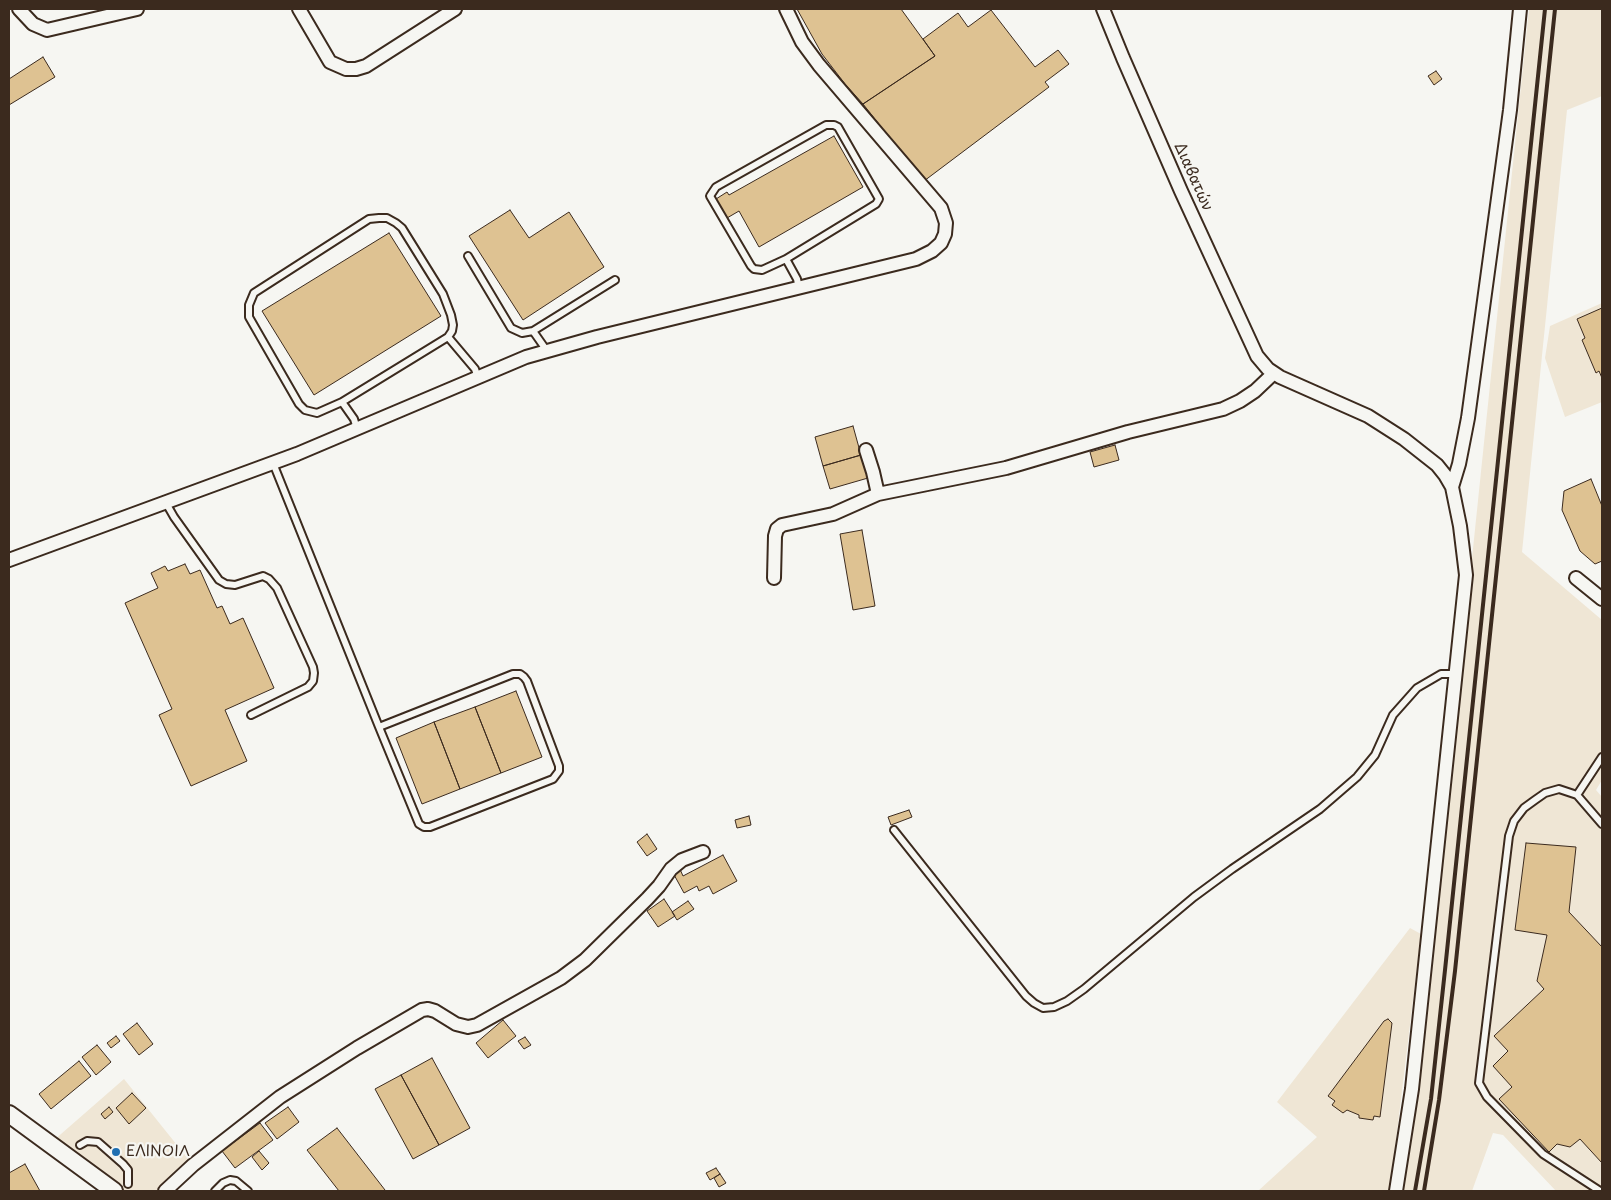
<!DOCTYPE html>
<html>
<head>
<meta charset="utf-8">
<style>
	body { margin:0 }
	#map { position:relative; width:1611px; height:1200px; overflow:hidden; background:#f6f6f2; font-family:"Playpen Sans",sans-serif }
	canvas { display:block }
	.frame { position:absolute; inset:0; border:10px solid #3b2a1e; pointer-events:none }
</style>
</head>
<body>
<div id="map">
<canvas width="1611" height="1200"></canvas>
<div class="frame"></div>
</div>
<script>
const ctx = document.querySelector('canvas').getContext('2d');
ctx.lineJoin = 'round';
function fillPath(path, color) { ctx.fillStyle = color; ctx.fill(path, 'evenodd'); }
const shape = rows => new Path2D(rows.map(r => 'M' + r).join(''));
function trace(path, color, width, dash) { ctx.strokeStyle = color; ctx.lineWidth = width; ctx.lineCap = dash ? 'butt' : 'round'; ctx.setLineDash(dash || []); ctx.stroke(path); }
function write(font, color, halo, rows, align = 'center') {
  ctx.font = font + ' "Playpen Sans",sans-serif'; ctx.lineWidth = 4.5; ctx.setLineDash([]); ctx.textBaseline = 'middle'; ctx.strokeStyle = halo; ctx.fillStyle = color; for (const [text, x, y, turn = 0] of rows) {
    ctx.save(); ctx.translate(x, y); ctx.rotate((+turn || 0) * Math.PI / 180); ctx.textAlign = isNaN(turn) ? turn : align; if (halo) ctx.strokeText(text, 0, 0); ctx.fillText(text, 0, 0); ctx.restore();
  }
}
fillPath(shape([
	[1529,9,1602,9,1602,96,1567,110,1522,552,1602,620,1602,780,1596,790,1602,797,1602,1191,1556,1191,1503,1135,1493,1133,1472,1191,1400,1191,1416,1098],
	[1602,303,1602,402,1565,417,1545,358,1550,326],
	[1410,928,1421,934,1393,1165,1389,1191,1258,1191,1317,1137,1277,1102],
	[124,1079,189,1160,156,1191,118,1191,53,1141]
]), '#efe6d5');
const building = shape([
	[797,9,901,9,935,56,863,104,845,84,822,54,797,9],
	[991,10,1035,67,1058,50,1069,64,1045,82,1049,87,924,181,863,104,935,56,923,39,958,13,968,27,991,10],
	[43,57,55,77,9,105,9,79,43,57],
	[1436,71,1442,79,1434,85,1428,76,1436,71],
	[834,136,863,187,759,247,739,211,727,218,716,199,727,192,729,195,834,136],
	[510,210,529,238,569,212,604,267,523,320,469,236,510,210],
	[389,233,441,316,314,395,262,311,389,233],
	[1602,308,1602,378,1599,371,1596,373,1582,340,1585,338,1577,319,1602,308],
	[853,426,861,455,823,466,815,437,853,426],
	[1115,445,1119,460,1094,467,1090,452,1115,445],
	[861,455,868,478,830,489,823,466,861,455],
	[1591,479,1602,506,1602,561,1595,564,1580,551,1562,510,1564,491,1591,479],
	[862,530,875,606,853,610,840,534,862,530],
	[185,564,190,574,200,570,217,608,222,606,230,624,243,618,274,688,225,710,247,761,191,786,159,715,172,709,125,603,158,588,151,573,165,566,168,571,185,564],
	[516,691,542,757,501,773,475,707,516,691],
	[475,707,501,773,460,789,434,722,475,707],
	[434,722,460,789,422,804,396,738,434,722],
	[909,810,912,817,891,825,888,817,909,810],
	[749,816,751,825,737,828,735,820,749,816],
	[647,834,657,849,647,856,637,842,647,834],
	[1526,843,1576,847,1569,912,1602,947,1602,1163,1580,1139,1570,1147,1557,1144,1549,1152,1499,1099,1512,1087,1493,1066,1508,1051,1494,1036,1544,989,1537,981,1547,935,1515,930,1526,843],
	[723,855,737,881,713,894,709,886,699,891,697,886,684,893,672,871,679,867,683,876,723,855],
	[664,899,675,916,658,927,647,911,664,899],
	[688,901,694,909,677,920,672,912,688,901],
	[1388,1019,1392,1023,1380,1117,1374,1116,1373,1120,1359,1118,1359,1115,1347,1110,1343,1113,1332,1105,1335,1101,1328,1096,1384,1021,1388,1019],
	[503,1020,516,1036,488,1058,476,1043,503,1020],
	[137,1023,153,1044,139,1055,123,1034,137,1023],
	[116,1036,120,1041,111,1048,107,1043,116,1036],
	[525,1037,531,1045,524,1049,518,1041,525,1037],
	[97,1045,111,1062,96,1075,82,1057,97,1045],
	[432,1058,470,1128,439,1145,401,1075,432,1058],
	[79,1061,91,1076,51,1109,39,1094,79,1061],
	[401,1075,439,1145,413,1159,375,1089,401,1075],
	[132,1093,146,1108,129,1124,116,1108,132,1093],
	[109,1107,113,1112,105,1119,101,1114,109,1107],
	[288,1107,299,1122,277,1139,265,1123,288,1107],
	[260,1123,273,1140,235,1168,222,1151,260,1123],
	[337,1128,385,1190,383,1191,339,1191,307,1150,337,1128],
	[259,1151,269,1163,262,1170,252,1157,259,1151],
	[25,1164,40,1191,9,1191,9,1173,25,1164],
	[716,1168,720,1174,710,1180,706,1173,716,1168],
	[720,1174,726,1183,719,1187,714,1178,720,1174]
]);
fillPath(building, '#dec292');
trace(building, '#3b2a1e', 1);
const service = shape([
	[468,256,511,328,522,333,533,331,547,351],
	[786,259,876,204,879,199,838,127,834,125,826,125,716,187,710,196,751,266,754,269,762,270,786,259,797,279,799,288],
	[533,331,615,280],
	[448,337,475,369,478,378],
	[342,402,448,337,452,331,453,325,451,315,443,294,402,228,396,223,387,218,379,218,369,219,254,293,249,305,249,317,299,404,305,410,317,413,342,402,354,419,357,429],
	[273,463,379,727,419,824,424,827,430,827,553,779,559,771,559,766,527,681,524,677,520,674,513,674,379,727],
	[166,503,174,517,219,580,226,584,235,585,263,576,269,579,277,588,313,667,314,673,313,681,308,687,251,715],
	[1577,795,1602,757],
	[894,830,1026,996,1034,1003,1043,1008,1054,1007,1067,1001,1084,989,1194,897,1232,869,1320,809,1357,777,1375,755,1393,715,1417,688,1441,674,1456,674],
	[80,1145,87,1141,98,1142,123,1164,128,1170,128,1184],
	[215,1191,223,1183,230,1180,236,1181,248,1191],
	[1600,1191,1543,1154,1487,1097,1479,1083,1509,836,1514,821,1524,808,1535,800,1545,793,1559,789,1577,795,1602,824]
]);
const minor = shape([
	[19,9,33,24,47,30,137,9],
	[299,9,330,62,346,69,356,69,366,66,455,9],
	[1103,9,1123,58,1181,191,1257,356,1268,369,1280,377,1368,416,1404,439,1437,465,1445,475,1452,487,1460,526,1466,575,1412,1089,1396,1191],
	[866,450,873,472,878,494],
	[1452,487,1459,464,1468,418,1510,110,1520,9],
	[9,560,297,454,526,357,597,337,916,259,932,251,941,243,945,234,946,223,941,208,819,65,802,42,786,9],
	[774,578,775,536,777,529,782,525,833,514,878,494,1006,468,1128,432,1223,409,1240,401,1255,391,1274,373],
	[1576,578,1602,599],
	[165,1191,193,1165,280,1097,357,1048,422,1010,428,1009,435,1011,456,1024,468,1027,477,1025,561,978,585,960,647,899,659,886,671,869,682,860,703,852]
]);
const tertiary = shape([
	[9,1114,114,1191]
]);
trace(service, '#3b2a1e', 10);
trace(minor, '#3b2a1e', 16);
trace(tertiary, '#3b2a1e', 20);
trace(service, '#f6f6f2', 6);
trace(minor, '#f6f6f2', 12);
trace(tertiary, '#f6f6f2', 16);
trace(shape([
	[1415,1191,1431,1099,1445,970,1545,9],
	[1424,1191,1439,1100,1455,971,1555,9]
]), '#3b2a1e', 4);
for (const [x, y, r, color] of [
	[116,1152,5,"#1f6fb2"]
]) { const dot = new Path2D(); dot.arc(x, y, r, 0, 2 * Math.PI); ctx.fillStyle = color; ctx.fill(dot); trace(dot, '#f6f6f2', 2); }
write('15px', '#3b2a1e', '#f6f6f2', [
	["Διαβατών",1193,177,66]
]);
write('15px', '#3b2a1e', '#f6f6f2', [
	["ΕΛΙΝΟΙΛ",126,1152]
], 'left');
</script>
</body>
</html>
